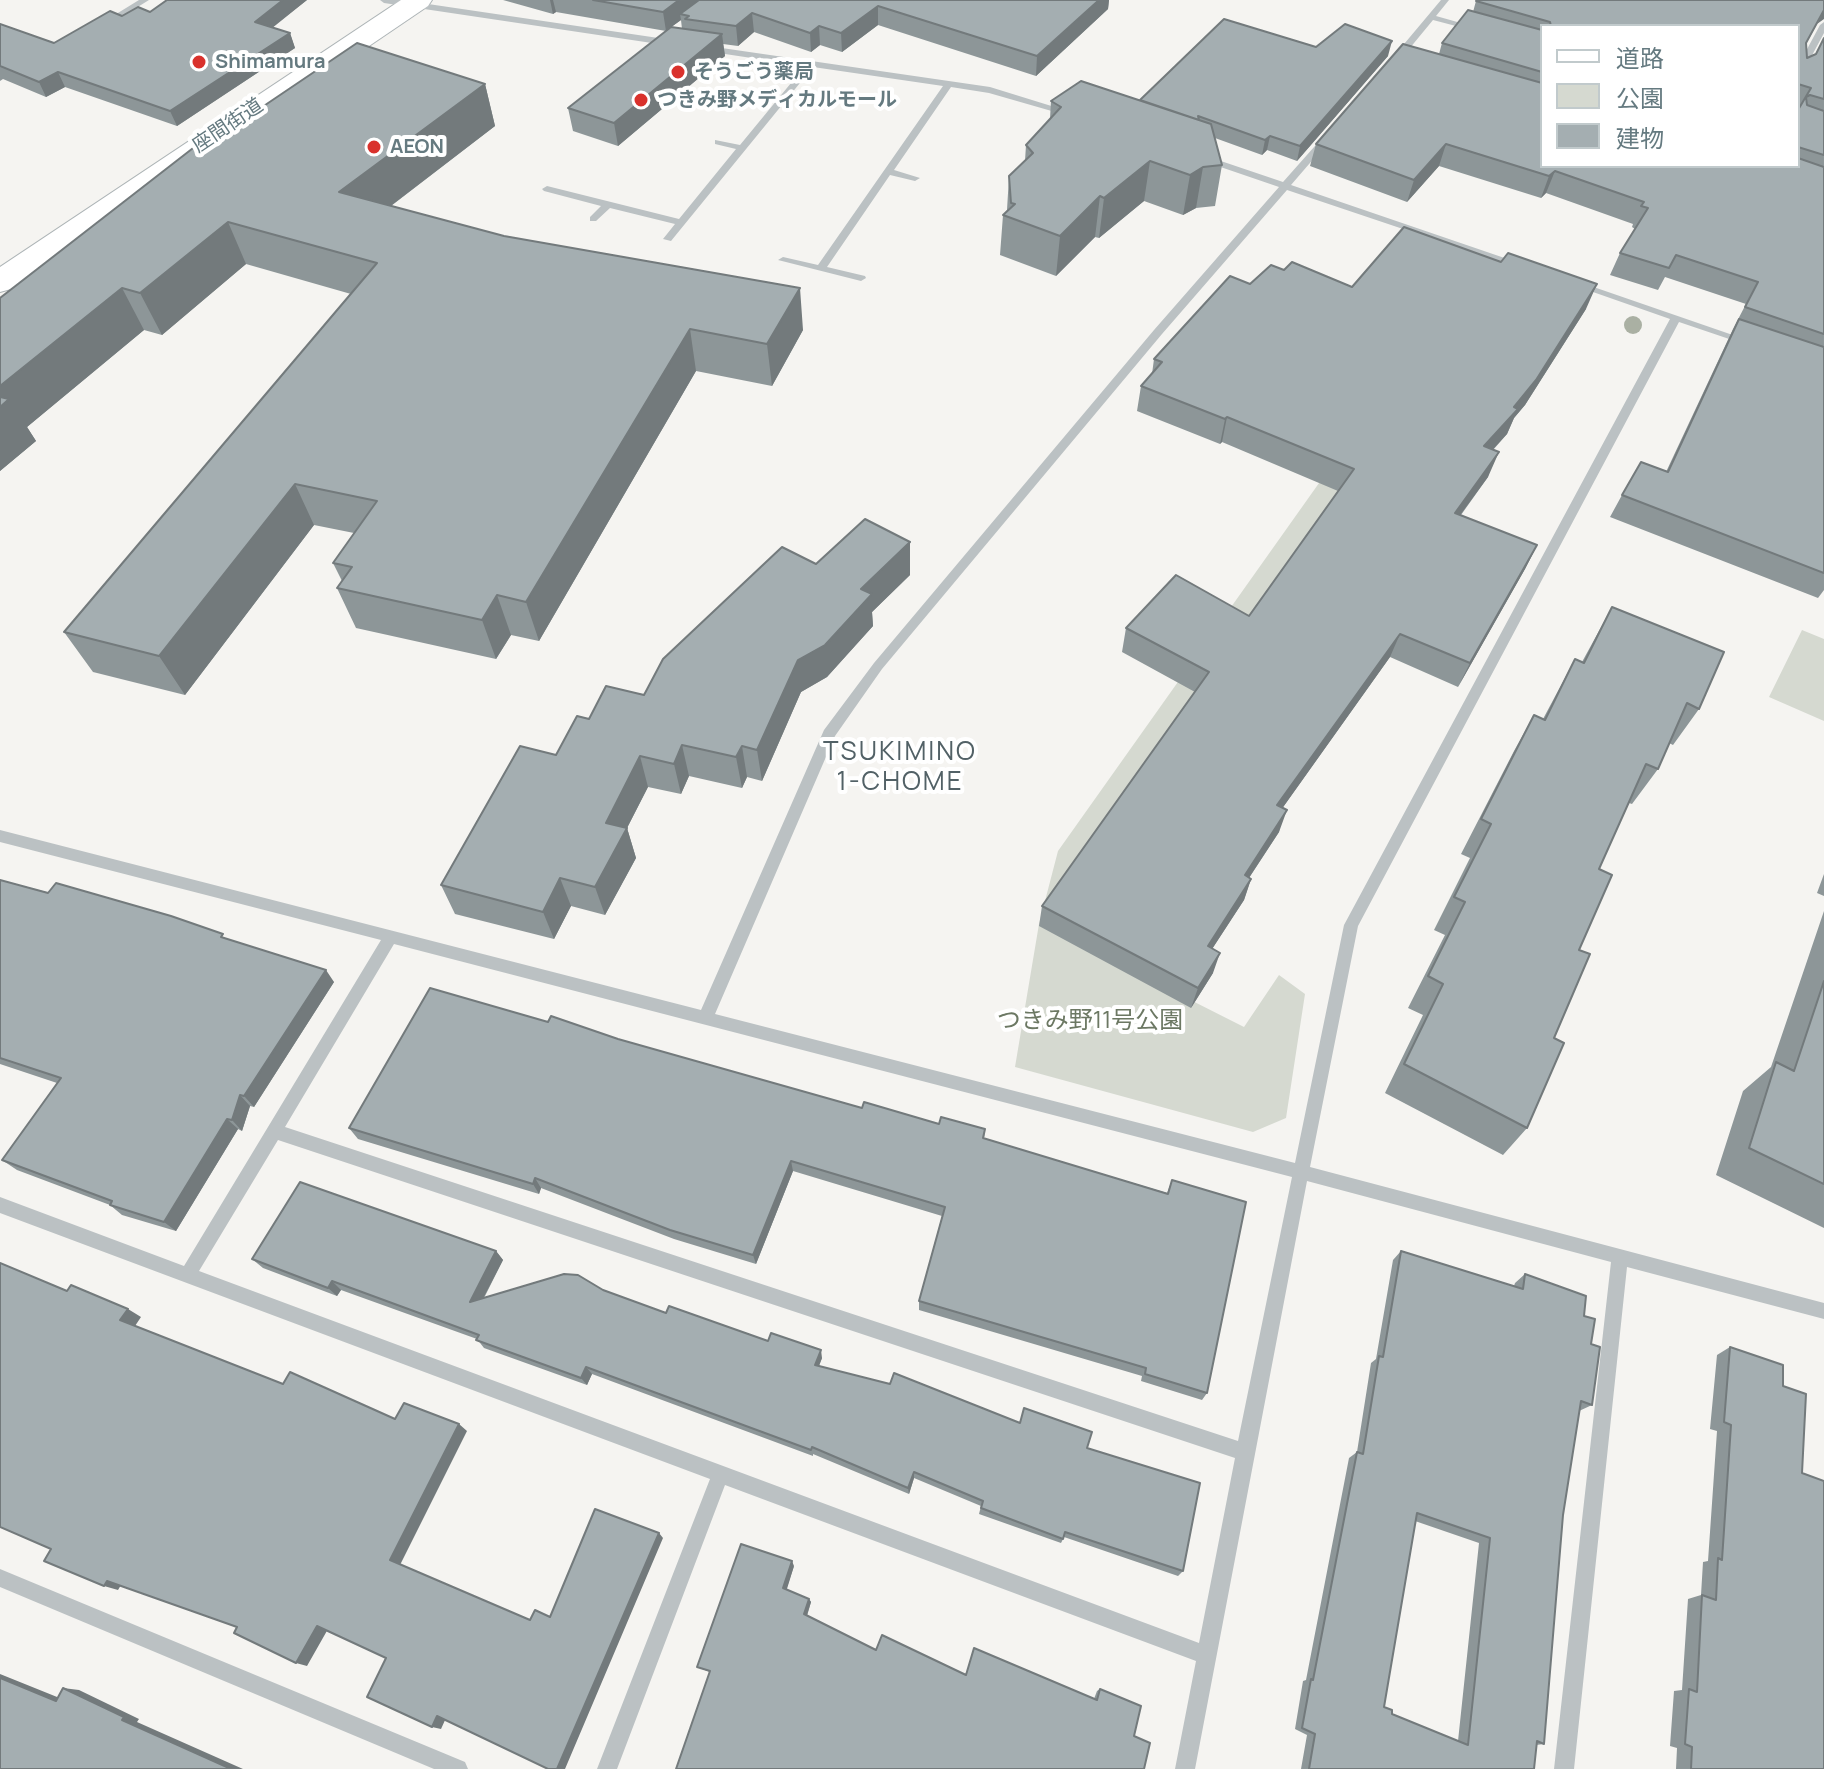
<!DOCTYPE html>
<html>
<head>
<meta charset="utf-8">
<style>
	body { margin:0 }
	#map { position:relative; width:1824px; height:1769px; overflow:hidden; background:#f5f4f1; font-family:Manrope,"Noto Sans JP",sans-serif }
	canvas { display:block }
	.legend { position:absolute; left:1540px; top:24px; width:260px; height:144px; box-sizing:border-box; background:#fff; border:2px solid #c1cacc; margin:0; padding:10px 14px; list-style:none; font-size:24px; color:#657a80 }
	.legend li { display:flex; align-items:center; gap:16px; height:40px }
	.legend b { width:40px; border:2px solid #c1cacc }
</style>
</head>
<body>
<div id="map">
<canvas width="1824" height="1769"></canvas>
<ul class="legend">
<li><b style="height:10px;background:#fff"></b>道路</li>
<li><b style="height:22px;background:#d5d9d0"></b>公園</li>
<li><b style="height:22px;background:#a4aeb1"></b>建物</li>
</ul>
</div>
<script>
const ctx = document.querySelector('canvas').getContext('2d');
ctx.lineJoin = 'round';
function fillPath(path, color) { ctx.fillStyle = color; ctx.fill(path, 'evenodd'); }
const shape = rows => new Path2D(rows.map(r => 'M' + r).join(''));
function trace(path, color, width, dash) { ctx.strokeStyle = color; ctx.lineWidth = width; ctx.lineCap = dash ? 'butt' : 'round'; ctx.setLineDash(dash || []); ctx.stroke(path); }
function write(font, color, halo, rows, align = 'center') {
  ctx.font = font + ' Manrope,"Noto Sans JP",sans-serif'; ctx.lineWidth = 8; ctx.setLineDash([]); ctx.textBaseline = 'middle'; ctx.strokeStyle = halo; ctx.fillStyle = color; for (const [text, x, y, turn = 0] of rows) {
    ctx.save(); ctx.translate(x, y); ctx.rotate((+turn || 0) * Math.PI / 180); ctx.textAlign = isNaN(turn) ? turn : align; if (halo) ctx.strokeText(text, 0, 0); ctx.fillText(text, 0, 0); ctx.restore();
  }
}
fillPath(shape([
	[1473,266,1496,274,1040,924,1244,1027,1279,975,1305,994,1286,1118,1253,1132,1015,1067,1039,924,1058,851],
	[1802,630,1824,639,1824,721,1769,697]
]), '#d5d9d0');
const major = shape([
	[401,0,432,0,428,6,11,289,0,292,0,267,401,0]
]);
trace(major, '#adb4b6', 2);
fillPath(shape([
	[139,0,149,0,107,26,100,24,139,0],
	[380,0,401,0,672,40,676,43,672,46,384,3,380,0],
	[1441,0,1449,0,1436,16,1475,27,1475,31,1433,20,1400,60,1394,60,1394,56,1441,0],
	[1824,22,1824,33,1802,74,1798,77,1798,66,1820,25,1824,22],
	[708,46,990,87,1074,113,1069,116,989,93,951,87,894,170,920,178,915,181,890,175,827,267,865,276,866,278,861,281,778,260,783,257,818,265,943,86,813,67,671,241,663,239,675,224,610,208,596,221,590,221,590,217,601,206,544,191,542,189,547,186,679,219,736,149,715,144,715,140,740,145,805,66,705,51,705,47,708,46],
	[1325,137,1328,138,1328,142,1291,185,1525,265,1516,267,1287,190,1162,334,882,669,835,736,715,1014,1295,1163,1344,925,1670,319,1573,285,1578,282,1582,283,1753,342,1748,345,1744,344,1679,322,1358,926,1310,1167,1824,1303,1824,1319,1627,1267,1574,1769,1554,1769,1611,1262,1307,1181,1195,1769,1175,1769,1196,1661,725,1485,617,1769,597,1769,710,1479,0,1213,0,1197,184,1266,381,940,0,842,0,830,701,1010,824,730,874,663,1154,330,1279,187,1203,161,1203,157,1209,157,1283,182,1322,138,1325,137],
	[394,944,1292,1177,1238,1441,285,1127,394,944],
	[278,1140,1235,1458,1199,1643,199,1271,278,1140],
	[0,1569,465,1762,468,1769,434,1769,0,1587,0,1569]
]), '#bbc1c3');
fillPath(major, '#fff');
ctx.fillStyle = '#aab0a3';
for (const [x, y] of [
	[1633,325]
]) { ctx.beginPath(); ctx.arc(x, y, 9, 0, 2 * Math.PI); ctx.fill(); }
fillPath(shape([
	[307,0,272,27,290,33,295,48,177,126,65,87,46,97,3,79,0,81,0,24,54,43,122,16,150,12],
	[503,0,1109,0,1108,9,1036,76,878,25,842,52,820,45,811,52,754,32,738,46,723,44,725,56,618,146,573,131,568,108,666,31,556,12,553,14],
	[681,20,682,29,671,27],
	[1476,1,1817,24,1806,44,1807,58,1816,54,1824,38,1824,590,1818,598,1610,517,1622,495,1666,472,1733,329,1746,304,1665,277,1658,290,1610,275,1620,253,1635,229,1632,227,1633,224,1546,193,1541,198,1439,166,1407,202,1310,166,1316,144,1439,54,1442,43,1473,12],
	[1542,26,1798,26,1798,166,1542,166],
	[1316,47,1388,56,1297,161,1267,150,1262,155,1215,138,1222,165,1215,206,1196,208,1183,215,1144,201,1099,238,1095,237,1056,276,1000,255,1003,215,1007,210,1009,176,1025,161,1026,145,1050,119,1051,101,1140,100],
	[485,84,495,126,391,206,803,330,772,386,696,371,539,641,511,635,496,659,356,628,337,588,342,581,333,563,354,533,314,525,185,695,93,672,64,632,351,294,246,264,162,335,144,330,27,427,36,441,0,471,0,298,203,147],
	[1284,270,1352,287,1586,309,1525,405,1514,418,1507,434,1493,450,1488,477,1461,515,1537,545,1525,569,1458,687,1390,657,1283,807,1279,832,1249,878,1251,879,1244,900,1212,949,1213,973,1191,1008,1039,926,1042,906,1195,692,1122,652,1126,628,1249,616,1338,491,1222,442,1220,444,1137,411,1141,386,1152,374,1154,359,1250,284],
	[816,564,910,575,872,612,873,626,827,677,801,692,762,781,747,777,742,788,689,776,681,794,648,787,627,828,636,858,605,915,571,906,554,939,455,914,441,885,589,719,644,695],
	[1612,607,1699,709,1673,745,1669,743,1658,769,1632,804,1629,803,1599,869,1579,950,1527,1128,1503,1155,1385,1093,1423,1015,1408,1008,1445,935,1434,930,1470,858,1461,854,1514,751,1534,715,1543,719,1575,659,1582,662],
	[1824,874,1824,896,1817,893],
	[0,880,227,939,334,982,254,1107,250,1106,242,1131,238,1129,176,1231,122,1215,110,1205,17,1170,2,1160,57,1083,0,1064],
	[1824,911,1824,1228,1716,1175,1743,1091,1771,1067],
	[548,1022,618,1039,862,1108,939,1124,985,1129,984,1139,1167,1193,1172,1180,1207,1393,1202,1400,1141,1381,1142,1376,919,1310,919,1301,942,1216,793,1171,756,1264,674,1239,541,1188,539,1194,358,1139,349,1128],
	[496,1251,503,1260,484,1298,603,1290,666,1313,768,1341,822,1358,819,1366,1087,1448,1183,1571,1178,1576,1064,1537,1061,1543,979,1514,981,1506,914,1478,909,1494,813,1454,813,1456,592,1374,587,1385,484,1348,477,1339,341,1290,337,1296,263,1268,252,1259],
	[1401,1251,1514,1286,1515,1283,1525,1274,1584,1316,1591,1344,1592,1405,1579,1411,1563,1515,1544,1744,1536,1745,1534,1769,1301,1769,1307,1735,1295,1729,1303,1681,1306,1680,1349,1458,1357,1452,1371,1363,1376,1359,1393,1260],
	[1415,1521,1479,1543,1458,1741,1392,1714,1384,1707],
	[1730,1347,1783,1386,1802,1473,1824,1769,1676,1769,1677,1748,1670,1746,1674,1691,1682,1690,1688,1599,1701,1595,1703,1562,1708,1561,1717,1431,1710,1429,1717,1355],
	[794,1566,786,1590,809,1599,811,1602,807,1616,876,1650,966,1675,1094,1699,1097,1691,1100,1689,1141,1706,710,1672,697,1667]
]), '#8d9698');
fillPath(shape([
	[283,0,307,0,261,37,255,22],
	[550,0,553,0,556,12,553,14],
	[679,0,707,0,680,14,681,20,666,31,663,12],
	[1099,0,1109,0,1108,9,1036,76,1037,56],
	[878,6,878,25,842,52,841,33],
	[1824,10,1824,19,1817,24],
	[752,13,754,32,738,46,736,26],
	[819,26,820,45,811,52,810,33],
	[290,33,295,48,177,126,170,111],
	[722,34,725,56,618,146,614,123],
	[1392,41,1388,56,1297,161,1300,146],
	[58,72,65,87,46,97,39,82],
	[485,84,495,126,354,234,339,192],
	[1270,136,1267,150,1262,155,1265,140],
	[1446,144,1439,166,1407,202,1414,180],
	[1150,161,1144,201,1099,238,1104,198],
	[1203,167,1196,208,1183,215,1190,175],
	[1555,171,1546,193,1541,198,1549,176],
	[1100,196,1095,237,1056,276,1060,236],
	[228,222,246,264,162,335,140,293],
	[1597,284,1586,309,1525,405,1514,418,1507,434,1473,471,1484,446,1514,407],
	[122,288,144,330,27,427,36,441,0,471,0,386],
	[800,288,803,330,772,386,767,344],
	[690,329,696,371,539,641,526,602],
	[1227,417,1222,442,1220,444,1225,419],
	[1499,452,1488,477,1444,537,1455,513],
	[295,484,314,525,185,695,159,656],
	[910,542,910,575,872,612,873,626,827,677,801,692,762,781,757,750,798,660,861,589],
	[1537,545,1525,569,1458,687,1470,663],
	[497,595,511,635,496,659,482,620],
	[1400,634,1390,657,1269,827,1277,805],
	[682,745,689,776,681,794,674,764],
	[742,746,747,777,742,788,736,757],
	[640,756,648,787,627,828,636,858,605,915,595,887,606,823],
	[1287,810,1279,832,1237,896,1245,875],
	[560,878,571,906,554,939,543,912],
	[1251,879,1244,900,1201,966,1208,946],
	[1220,953,1213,973,1191,1008,1198,988],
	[326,970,334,982,254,1107,244,1096],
	[240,1095,250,1106,242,1131,232,1120],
	[227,1119,238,1129,176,1231,164,1222],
	[791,1161,793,1171,756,1264,753,1255],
	[535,1178,541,1188,539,1194,533,1184],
	[496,1251,503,1260,477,1310,470,1302],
	[332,1281,341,1290,337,1296,328,1288],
	[128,1309,141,1317,133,1329,120,1320],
	[821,1350,822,1358,816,1373,815,1365],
	[586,1367,592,1374,587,1385,581,1378],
	[459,1424,467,1431,400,1565,390,1560],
	[914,1472,914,1478,909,1494,908,1488],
	[659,1533,663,1538,565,1769,557,1769],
	[792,1561,794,1566,786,1592,783,1588],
	[107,1581,121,1585,118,1590,104,1586],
	[809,1599,811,1602,806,1618,804,1614],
	[317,1626,328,1629,307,1666,296,1663],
	[0,1674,72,1703,56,1701,0,1678],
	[63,1688,79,1690,139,1719,137,1722,243,1769,231,1769,122,1720],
	[437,1716,446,1718,441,1729,432,1727]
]), '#737a7c');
const building = shape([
	[167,0,283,0,255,22,290,33,170,111,58,72,39,82,0,66,0,24,54,43,110,11,122,16,138,7,150,12,167,0],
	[593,0,679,0,663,12,593,0],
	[699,0,1099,0,1037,56,878,6,841,33,819,26,810,33,752,13,736,26,685,19,689,16,680,14,699,0],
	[1477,0,1824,0,1824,10,1806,43,1807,58,1816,54,1824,38,1824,99,1810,95,1806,97,1807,105,1824,111,1824,155,1798,147,1798,110,1811,88,1798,84,1798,26,1551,26,1550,22,1476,1,1477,0],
	[1468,10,1542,30,1542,72,1442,43,1468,10],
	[1224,19,1316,47,1345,24,1392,41,1300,146,1270,136,1265,140,1198,116,1199,120,1140,100,1224,19],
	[671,27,722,34,614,123,568,108,671,27],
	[357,43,485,84,339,192,504,236,800,288,767,344,690,329,526,602,497,595,482,620,337,588,352,567,333,563,377,501,295,484,159,656,64,632,377,263,228,222,140,293,122,288,0,386,0,298,197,145,203,147,357,43],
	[1403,44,1542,83,1542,166,1798,166,1798,158,1824,167,1824,334,1745,307,1758,282,1676,255,1669,268,1620,253,1648,208,1641,206,1644,202,1555,171,1549,176,1446,144,1414,180,1316,144,1403,44],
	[1081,81,1211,124,1222,165,1203,167,1190,175,1150,161,1104,198,1100,196,1060,236,1003,215,1015,204,1011,203,1009,176,1033,153,1026,145,1061,107,1051,101,1081,81],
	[1404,227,1501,262,1508,253,1597,284,1536,380,1514,407,1518,409,1484,446,1499,452,1455,513,1537,545,1470,663,1400,634,1277,805,1287,810,1245,875,1251,879,1208,946,1220,953,1198,988,1042,906,1209,672,1126,628,1176,575,1249,616,1354,469,1227,417,1225,419,1141,386,1162,362,1154,359,1230,276,1250,284,1271,265,1284,270,1292,262,1352,287,1404,227],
	[1739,319,1824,347,1824,573,1622,495,1641,462,1668,472,1739,319],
	[0,397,9,399,0,407,0,397],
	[865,519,910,542,861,589,872,594,825,645,798,660,757,750,742,746,736,757,682,745,674,764,640,756,606,823,627,828,595,887,560,878,543,912,441,885,520,746,556,755,577,716,589,719,606,686,644,695,663,659,782,547,816,564,865,519],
	[1612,607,1724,652,1699,709,1687,703,1658,769,1646,764,1599,869,1612,875,1579,950,1590,954,1554,1038,1564,1043,1527,1128,1404,1064,1443,984,1428,976,1465,902,1454,897,1491,824,1481,819,1534,715,1545,720,1575,659,1584,663,1612,607],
	[0,880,48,893,56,883,171,916,223,934,221,937,326,970,244,1096,240,1095,232,1120,227,1119,164,1222,110,1205,112,1201,2,1160,61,1078,0,1058,0,880],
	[1824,981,1824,1184,1749,1148,1776,1062,1794,1071,1824,981],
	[430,988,548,1022,551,1016,618,1039,862,1108,864,1102,939,1124,941,1117,985,1129,983,1138,1168,1194,1172,1180,1246,1202,1207,1393,1145,1374,1146,1368,919,1301,945,1207,791,1161,753,1255,670,1230,535,1178,533,1184,349,1128,430,988],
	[300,1182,496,1251,470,1302,564,1274,578,1275,603,1290,666,1313,669,1306,768,1341,771,1333,821,1350,815,1365,890,1384,894,1373,1020,1423,1024,1408,1092,1432,1087,1448,1200,1483,1183,1571,1065,1532,1063,1539,981,1508,983,1501,914,1472,908,1488,812,1447,811,1450,586,1367,581,1378,476,1340,479,1335,332,1281,328,1288,252,1259,300,1182],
	[1401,1251,1523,1289,1525,1274,1586,1296,1584,1316,1595,1319,1591,1344,1600,1347,1592,1405,1581,1401,1563,1515,1544,1744,1537,1741,1534,1769,1309,1769,1315,1734,1302,1728,1311,1679,1313,1680,1357,1452,1363,1454,1379,1356,1383,1357,1401,1251],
	[1417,1513,1490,1538,1468,1745,1392,1714,1392,1710,1384,1707,1417,1513],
	[0,1263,67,1291,71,1285,128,1309,120,1320,283,1384,290,1372,395,1419,404,1403,459,1424,390,1560,530,1620,535,1610,550,1617,595,1509,659,1533,557,1769,548,1769,437,1716,432,1727,367,1697,386,1658,317,1626,296,1663,234,1633,237,1627,107,1581,104,1586,44,1561,51,1549,0,1527,0,1263],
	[1730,1347,1783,1365,1783,1386,1806,1394,1802,1473,1824,1481,1824,1769,1691,1769,1692,1747,1685,1744,1689,1689,1697,1692,1702,1595,1716,1600,1718,1558,1722,1560,1731,1425,1724,1422,1730,1347],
	[741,1544,792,1561,783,1588,809,1599,804,1614,876,1650,882,1635,966,1675,974,1648,1097,1700,1100,1689,1141,1706,1134,1736,1150,1743,1144,1769,676,1769,710,1671,697,1667,741,1544],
	[0,1678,56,1701,63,1688,124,1717,122,1720,231,1769,0,1769,0,1678]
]);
fillPath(building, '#a4aeb1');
trace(building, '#737a7c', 2);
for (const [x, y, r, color] of [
	[199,62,8,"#d9312c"],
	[678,72,8,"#d9312c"],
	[641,100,8,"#d9312c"],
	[374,147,8,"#d9312c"]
]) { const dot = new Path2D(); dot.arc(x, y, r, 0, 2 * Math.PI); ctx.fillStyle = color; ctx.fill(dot); trace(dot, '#fff', 3); }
write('bold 20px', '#657a80', '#fff', [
	["Shimamura",215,62],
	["そうごう薬局",694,72],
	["つきみ野メディカルモール",657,100],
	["AEON",390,147]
], 'left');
write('20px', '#657a80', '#fff', [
	["座間街道",228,126,-34]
]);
write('24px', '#6c7863', '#fff', [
	["つきみ野11号公園",1090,1021]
]);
ctx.letterSpacing = '2px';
write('26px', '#526166', '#fff', [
	["TSUKIMINO",900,753],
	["1-CHOME",900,783]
]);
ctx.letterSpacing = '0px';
</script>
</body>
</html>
